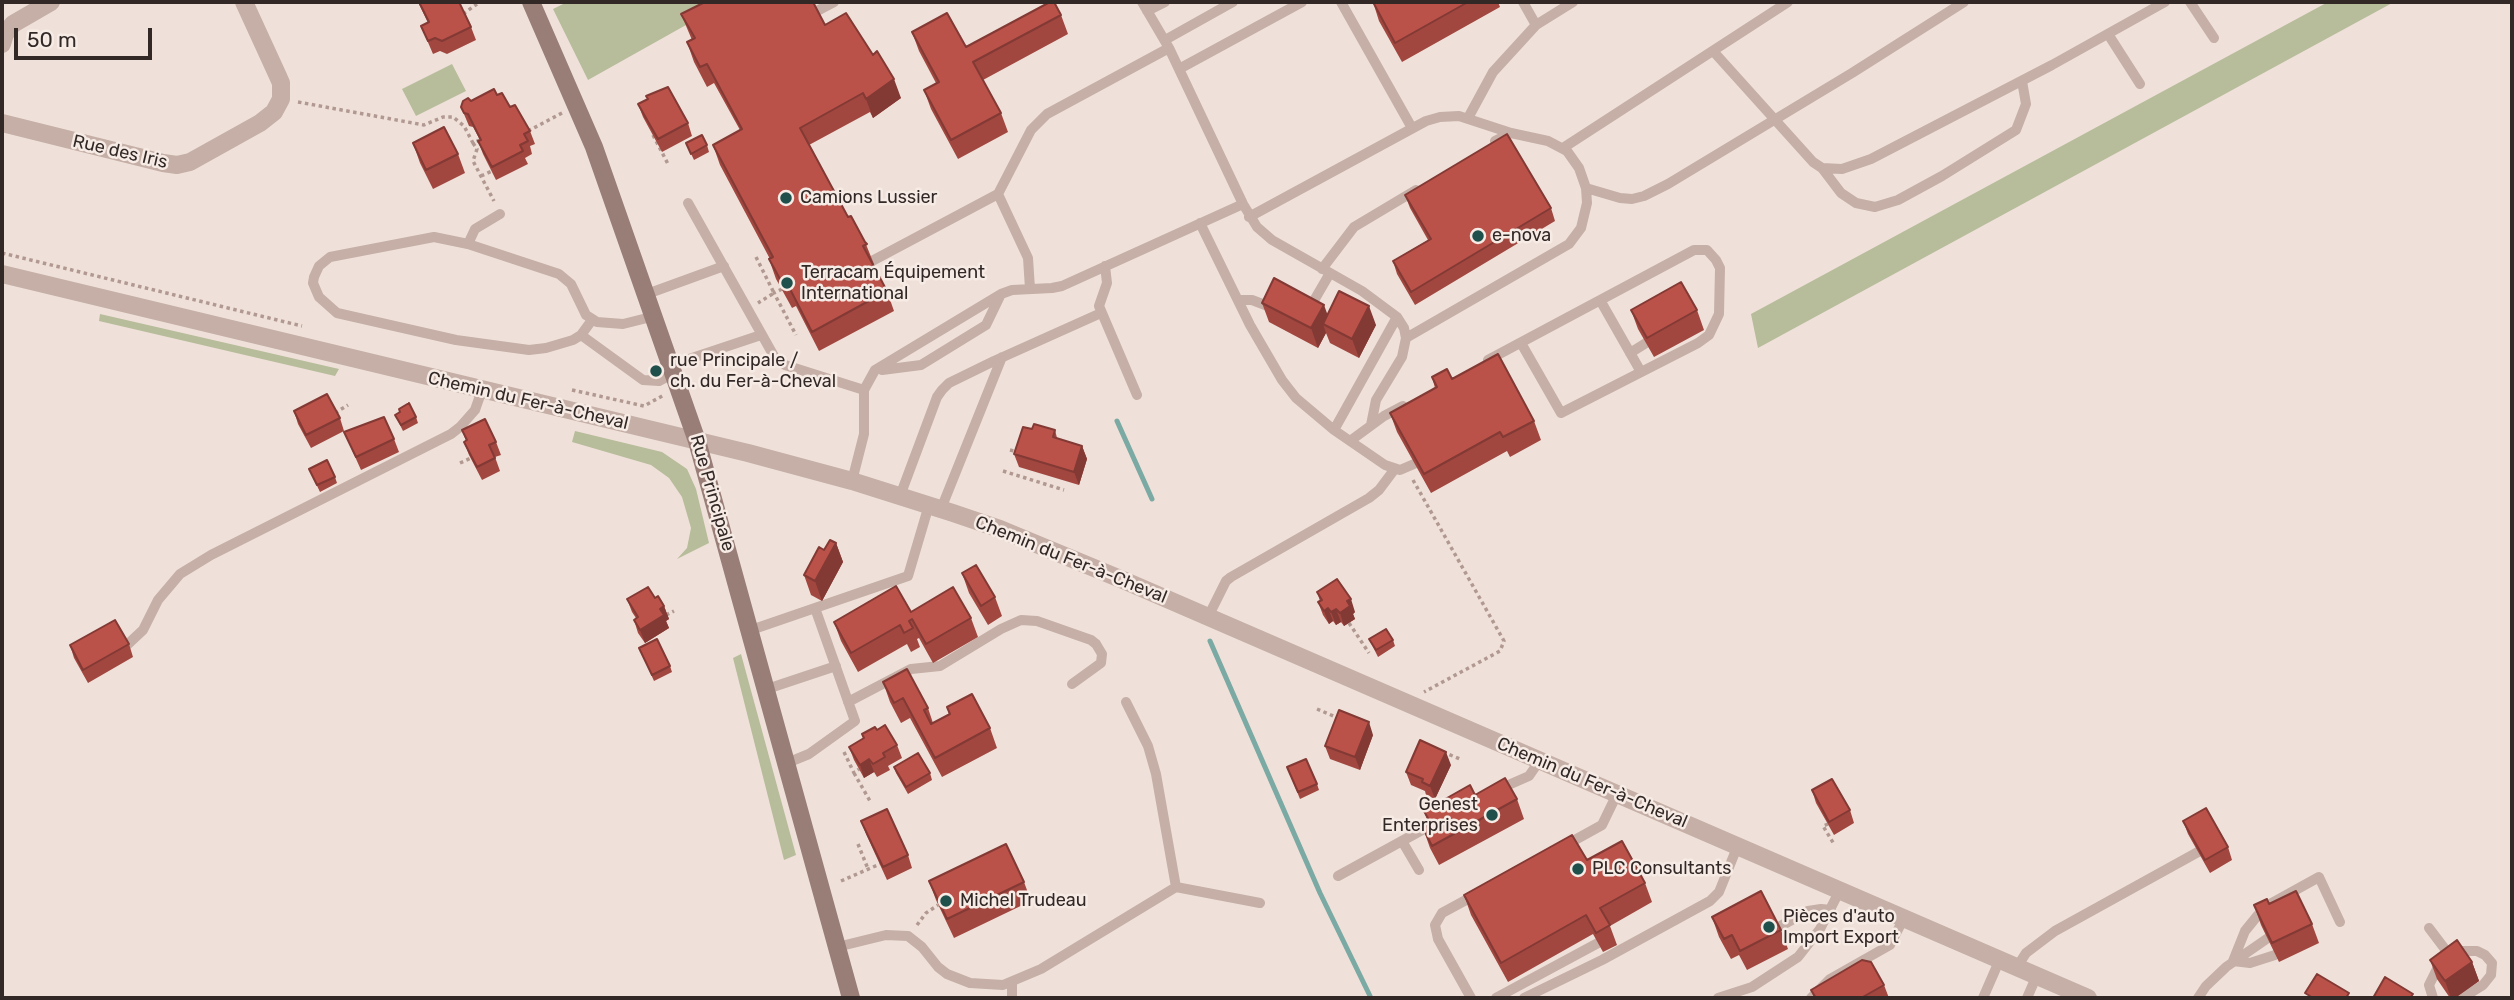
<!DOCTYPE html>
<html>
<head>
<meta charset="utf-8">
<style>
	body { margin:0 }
	#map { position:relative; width:2514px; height:1000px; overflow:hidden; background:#efe1d9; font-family:Rubik,sans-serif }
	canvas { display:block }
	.frame { position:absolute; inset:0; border:4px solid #322826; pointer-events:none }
	.scale { position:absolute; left:14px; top:28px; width:138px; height:32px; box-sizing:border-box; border:4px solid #322826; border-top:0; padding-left:9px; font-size:21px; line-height:24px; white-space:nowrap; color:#322826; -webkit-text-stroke:5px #f7ebe5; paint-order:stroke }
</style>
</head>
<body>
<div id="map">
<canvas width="2514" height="1000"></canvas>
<div class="frame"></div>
<div class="scale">50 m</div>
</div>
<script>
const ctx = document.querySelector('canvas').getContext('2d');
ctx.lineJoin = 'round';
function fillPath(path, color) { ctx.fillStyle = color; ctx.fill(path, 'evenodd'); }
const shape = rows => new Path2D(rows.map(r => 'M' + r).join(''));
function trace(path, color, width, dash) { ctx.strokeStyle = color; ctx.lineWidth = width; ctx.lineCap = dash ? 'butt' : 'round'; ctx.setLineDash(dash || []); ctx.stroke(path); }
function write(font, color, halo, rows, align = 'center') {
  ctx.font = font + ' Rubik,sans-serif'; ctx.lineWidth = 5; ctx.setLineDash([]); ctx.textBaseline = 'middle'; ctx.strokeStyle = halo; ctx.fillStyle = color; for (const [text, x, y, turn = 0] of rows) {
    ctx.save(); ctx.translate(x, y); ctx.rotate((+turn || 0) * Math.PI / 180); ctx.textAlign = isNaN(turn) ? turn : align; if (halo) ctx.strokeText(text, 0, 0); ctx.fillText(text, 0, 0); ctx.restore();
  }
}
fillPath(shape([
	[567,2,727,2,588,80,553,9],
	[2328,2,2394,2,1758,348,1751,314],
	[452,64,466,91,416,116,402,89],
	[100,314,339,369,335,376,99,321],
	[575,431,662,452,687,469,696,489,709,543,677,559,687,548,691,528,682,497,669,478,651,465,572,442],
	[741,654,796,855,784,860,733,658]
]), '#b7bc9b');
trace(shape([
	[1117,421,1152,499],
	[1210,641,1320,893,1371,998]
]), '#7ba9a3', 5);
trace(shape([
	[463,14,477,4],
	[298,102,424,125,443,117,453,117,464,126,473,143,480,140],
	[528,131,562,113],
	[653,135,669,166],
	[473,143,477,149,473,161,494,201],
	[481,176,492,171],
	[2,253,302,326],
	[756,257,774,293,758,303],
	[782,289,774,293,796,335],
	[572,390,644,406,664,395],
	[335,413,348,405],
	[1010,450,1018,452],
	[460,463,471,458],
	[1003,471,1064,490],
	[1413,480,1504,641,1500,651,1424,692],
	[666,615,674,611],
	[1349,623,1369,653],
	[1317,709,1338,718],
	[844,752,854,773,859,769],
	[1443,752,1460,759],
	[854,773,870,801],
	[1828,824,1823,826,1834,844],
	[858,844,868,869],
	[841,881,880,864],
	[917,925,926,913,938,905]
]), '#b19991', 3.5, [3.5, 3.5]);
trace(shape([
	[1142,2,1169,48,1243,204,1257,227,1272,240,1362,291,1397,317,1404,328,1406,338,1402,357,1376,400,1371,425],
	[1341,2,1412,128],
	[1523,2,1536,25],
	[2190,2,2214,38],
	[1147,11,1165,2],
	[815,12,834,2],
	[2108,34,2140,84],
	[1165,40,1233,2],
	[1713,51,1813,162,1822,168,1842,169,1871,159,2052,65,2165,2],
	[1179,69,1302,2],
	[1468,118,1493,72,1536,25,1573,2],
	[1563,148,1788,2],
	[1822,168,1841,193,1856,203,1875,207,1898,200,1942,176,2016,130,2026,104,2022,81],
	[1586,188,1620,198,1632,199,1644,196,1668,184,1852,73,1964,2],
	[998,194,1028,258,1030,289],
	[688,203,775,358,785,365,864,390],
	[1249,217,1426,121,1440,117,1459,116,1511,133],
	[1200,223,1250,325,1282,380,1296,398,1334,430,1385,465,1400,470,1414,464],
	[468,244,475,229,500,214],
	[872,261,998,194,1031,130,1047,114,1169,48],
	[1105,266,1107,283,1099,306,1137,395],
	[1322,269,1354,227,1416,190],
	[647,294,724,266],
	[1238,300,1252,300,1273,308],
	[1600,300,1641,372],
	[1312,304,1330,273],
	[592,320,581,335,573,340,546,348,529,350,456,340,337,313,319,297,313,283,314,277,319,266,330,257,434,237,468,244,559,274,571,284,586,315,597,322,623,324,655,316],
	[581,335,643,380,659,381,674,373],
	[1406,338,1569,244,1581,228,1587,203,1586,188,1579,168,1567,151,1548,141,1511,133,1495,141],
	[1630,353,1646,343],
	[1488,360,1694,250,1707,250,1716,260,1720,268,1719,314,1709,335,1698,343,1561,413,1521,343],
	[671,365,761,335],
	[882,370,921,365,986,325,1000,296],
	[1334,430,1397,317],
	[1350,441,1384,416,1403,406],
	[852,481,864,434,864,390,875,370,1001,294,1012,290,1052,288,1062,286,1243,204],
	[900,496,937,397,942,390,949,383,994,361,1101,313],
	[941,509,1002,357],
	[815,608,908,576,929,505],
	[1208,617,1226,581,1231,577,1369,498,1379,490,1394,470],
	[751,630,815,608,855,721,809,754,787,763],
	[127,645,143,630,158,600,180,574,211,555,451,434,460,427,475,410,482,390],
	[767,689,836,666],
	[848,702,911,669,940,666,1001,629,1021,620,1037,621,1091,640,1096,644,1102,654,1101,663,1072,684],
	[1497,790,1529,776,1540,760],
	[1402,841,1419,870],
	[1564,846,1602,825,1617,794],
	[1338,876,1433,824],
	[1176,887,1260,903],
	[1777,928,1808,911,1821,909,1831,910],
	[2429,928,2451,957],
	[837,947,886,935,908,936,922,947,938,967,947,974,970,983,1003,985,1041,969,1176,887,1156,774,1148,746,1126,702],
	[2275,955,2250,963,2233,961,2245,931,2258,915,2272,903,2319,877,2340,922],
	[2017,967,2026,953,2055,931,2198,852],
	[1012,998,1012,982],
	[1471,998,1438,939,1435,925,1442,913,1477,894],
	[1496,998,1598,943],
	[1524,998,1602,960,1710,901,1719,892,1738,845],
	[1718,998,1752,987,1798,957,1820,929,1840,890],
	[1811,998,1830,979,1890,945,1904,918],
	[1983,998,2000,959],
	[2027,998,2037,975],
	[2198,998,2206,986,2226,967,2268,938],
	[2433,998,2429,985,2438,967,2461,951,2477,951,2485,955,2492,963,2491,975,2483,985,2462,998]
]), '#c5afa6', 10);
trace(shape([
	[2,44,5,34,13,24,51,2],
	[2,123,163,163,177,165,190,162,260,123,274,112,281,99,281,83,277,74,244,2]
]), '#c5afa6', 18);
trace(shape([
	[2,274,748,453,852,481,953,513,1000,529,1123,580,2088,998]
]), '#c5afa6', 18);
trace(shape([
	[531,2,594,147,697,441,851,998]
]), '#997e78', 18);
fillPath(shape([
	[418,2,459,2,471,27,476,40,447,54,440,51,433,54,421,26,428,23],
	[1373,2,1498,2,1500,7,1402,62,1379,21],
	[681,14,825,25,901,98,873,118,870,112,809,145,848,217,865,242,874,264,872,264,887,291,894,311,819,351,796,306,792,308,776,279,769,259,770,259,720,165,713,145,740,130,714,83,707,87,694,62,687,42,692,40],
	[1061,15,1068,34,983,80,1001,113,1008,132,958,159,931,109,924,90,936,83,919,51,912,32,966,47],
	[497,95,530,131,535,144,530,146,532,154,525,158,528,164,496,180,483,154,478,141,480,140,473,127,469,126,461,107,471,101],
	[638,104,688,123,692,136,662,152,643,117],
	[413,143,458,154,465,173,433,189,420,163],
	[686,143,707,145,709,152,694,160],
	[1405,195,1551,208,1555,221,1415,305,1397,274,1393,261,1428,240,1410,208],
	[1262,303,1327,315,1376,325,1359,358,1330,343,1326,333,1318,348,1269,322],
	[1631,310,1697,310,1704,330,1654,357,1638,329],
	[1432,377,1452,379,1534,421,1541,440,1510,457,1507,451,1431,493,1397,432,1390,413,1435,388],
	[294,411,340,418,344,431,311,448,298,424],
	[395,415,416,417,418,423,403,431],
	[1032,429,1055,430,1057,438,1082,446,1087,459,1079,485,1019,467,1014,454],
	[462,430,496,442,501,455,495,457,500,471,482,480,469,455,464,442,466,441],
	[344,432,394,439,399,452,361,470],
	[309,469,335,477,337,483,320,492],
	[836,543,843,562,822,601,811,595,804,575,824,550],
	[962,573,995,597,1002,616,988,625,969,593],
	[1317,592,1355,612,1353,614,1355,619,1344,626,1341,622,1336,625,1333,621,1329,624,1323,615,1318,602,1320,601],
	[655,598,664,606,669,619,666,621,669,628,645,643,638,633,634,620,636,618,632,612,627,599],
	[911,612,971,618,978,637,933,663,919,638,917,639,920,647,911,652,907,644,858,672,841,641,834,622],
	[1369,639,1393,640,1395,646,1378,657],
	[129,644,133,657,88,683,74,658,70,645],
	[639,648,670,666,672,672,654,681],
	[883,682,928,708,933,723,949,714,947,707,990,728,997,748,942,777,910,718,901,723,890,702],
	[862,734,897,745,902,758,888,766,890,770,877,777,874,772,864,778,854,760,849,747,863,739],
	[1373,735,1360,770,1330,759,1325,746],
	[1451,765,1435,799,1426,795,1425,791,1411,785,1406,772],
	[894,767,930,773,932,780,908,794,896,773],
	[1287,767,1317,784,1319,790,1300,799],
	[1812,790,1850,810,1854,823,1834,835,1816,803],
	[1475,795,1517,799,1524,819,1439,865,1430,848,1423,828,1429,825,1424,811],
	[861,821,908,855,912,868,887,880,866,834],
	[2183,821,2228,847,2232,860,2210,873,2188,834],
	[1587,860,1645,883,1652,902,1610,926,1617,945,1603,952,1593,934,1508,982,1471,915,1464,895],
	[929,881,1024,882,1031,901,954,938,936,900],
	[2269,904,2312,924,2319,943,2279,962,2261,925,2254,905],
	[1712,917,1781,930,1788,949,1747,970,1739,955,1731,959,1719,937],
	[2430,960,2472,962,2479,981,2455,998,2450,998,2437,979],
	[1884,985,1889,998,1814,998,1811,990]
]), '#a14740');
fillPath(shape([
	[894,79,901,98,873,118,866,99],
	[1324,305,1331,324,1323,324,1326,333,1318,348,1311,328],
	[1369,306,1376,325,1359,358,1352,339],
	[1082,446,1087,459,1079,485,1074,472],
	[836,543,843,562,822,601,815,581],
	[1351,599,1355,612,1353,614,1355,619,1344,626,1340,613,1347,601],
	[664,606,669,619,666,621,669,628,645,643,640,630,660,609],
	[1328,608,1333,621,1329,624,1324,611],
	[1336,609,1341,622,1336,625,1331,612],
	[1369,722,1373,735,1360,770,1355,757],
	[1446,752,1451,765,1435,799,1430,786],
	[869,759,874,772,864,778,860,765],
	[2472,962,2479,981,2455,998,2451,998,2445,981]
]), '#833934');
const building = shape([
	[419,2,459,2,471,27,442,41,435,38,428,41,421,26,429,22,419,2],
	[705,2,813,2,825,25,846,13,873,55,877,51,894,79,866,99,863,93,800,128,848,217,851,216,865,242,867,244,863,246,887,291,812,332,789,287,785,288,769,259,773,257,713,145,742,129,707,64,700,67,687,42,695,38,681,14,705,2],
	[1050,2,1054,2,1061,15,973,62,1001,113,951,140,924,90,939,82,912,32,947,13,966,47,1050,2],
	[1373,2,1468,2,1395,43,1373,2],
	[668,87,688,123,658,139,638,104,648,99,646,96,668,87],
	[494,89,497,95,502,93,510,107,515,105,530,131,524,134,528,141,520,145,523,151,492,167,478,141,481,140,468,114,464,113,461,107,463,101,468,98,471,101,494,89],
	[444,127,458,154,426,170,413,143,444,127],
	[1507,134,1551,208,1411,292,1393,261,1431,239,1405,195,1507,134],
	[702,135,707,145,691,154,686,143,702,135],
	[1274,278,1324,305,1311,328,1262,303,1274,278],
	[1681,282,1697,310,1647,338,1631,310,1681,282],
	[1339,291,1369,306,1352,339,1323,324,1339,291],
	[1498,354,1534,421,1503,437,1500,432,1424,474,1390,413,1437,387,1432,377,1447,369,1452,379,1498,354],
	[327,394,340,418,306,435,294,411,327,394],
	[409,403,416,417,401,425,395,415,400,412,399,409,409,403],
	[384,417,394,439,356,457,344,432,384,417],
	[485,419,496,442,489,445,495,458,477,467,464,442,467,440,462,430,485,419],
	[1034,424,1055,430,1053,437,1082,446,1074,472,1014,454,1023,427,1032,429,1034,424],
	[327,460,335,477,317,485,309,469,327,460],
	[830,540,836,543,815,581,804,575,819,547,824,550,830,540],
	[976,565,995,597,981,606,962,573,976,565],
	[1337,579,1351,599,1347,601,1350,606,1340,613,1336,609,1331,612,1328,608,1324,611,1318,602,1322,600,1317,592,1337,579],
	[896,586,911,612,953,587,971,618,926,644,912,619,909,621,913,628,904,633,900,625,851,653,834,622,896,586],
	[648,587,655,598,658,596,664,606,660,609,664,615,640,630,634,620,638,617,627,599,648,587],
	[115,620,129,644,83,670,70,645,115,620],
	[1386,629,1393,640,1376,650,1369,639,1386,629],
	[657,639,670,666,652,675,639,648,657,639],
	[907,669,928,708,924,710,931,724,950,714,947,707,972,694,990,728,935,758,903,698,894,703,883,682,907,669],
	[1339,710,1369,722,1355,757,1325,746,1339,710],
	[885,725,897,745,883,753,885,757,873,764,869,759,860,765,849,747,864,738,862,734,875,727,877,730,885,725],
	[1420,740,1446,752,1430,786,1422,782,1423,779,1406,772,1420,740],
	[918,753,930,773,906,787,894,767,918,753],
	[1306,759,1317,784,1298,792,1287,767,1306,759],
	[1505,778,1517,799,1432,846,1423,828,1431,824,1424,811,1470,785,1475,795,1505,778],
	[1832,779,1850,810,1829,822,1812,790,1832,779],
	[2206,808,2228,847,2205,860,2183,821,2206,808],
	[887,809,908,855,883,867,861,821,887,809],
	[1572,835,1587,860,1622,841,1645,883,1600,908,1610,925,1596,933,1586,915,1501,963,1464,895,1572,835],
	[1006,844,1024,882,947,919,929,881,1006,844],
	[1761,891,1781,930,1740,951,1732,935,1724,939,1712,917,1761,891],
	[2296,891,2312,924,2272,943,2254,905,2267,899,2269,904,2296,891],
	[2457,940,2472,962,2445,981,2430,960,2457,940],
	[1862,960,1871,962,1884,985,1861,998,1816,998,1811,990,1862,960],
	[2317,974,2349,993,2346,998,2313,998,2305,993,2317,974],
	[2385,977,2413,994,2410,998,2373,998,2385,977]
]);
fillPath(building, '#bb524a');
trace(building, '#833934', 2);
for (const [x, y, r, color] of [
	[786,198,7,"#20504b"],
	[1478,236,7,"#20504b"],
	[787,283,7,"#20504b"],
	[656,371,7,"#20504b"],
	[1492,815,7,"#20504b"],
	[1578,869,7,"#20504b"],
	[946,901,7,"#20504b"],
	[1769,927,7,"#20504b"]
]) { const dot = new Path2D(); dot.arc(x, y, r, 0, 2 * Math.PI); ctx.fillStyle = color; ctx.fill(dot); trace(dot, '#f7ebe5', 2.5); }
write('18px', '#322826', '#f7ebe5', [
	["Rue des Iris",120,152,13],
	["Chemin du Fer-à-Cheval",528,401,13],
	["Rue Principale",712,493,74],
	["Chemin du Fer-à-Cheval",1071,560,22],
	["Chemin du Fer-à-Cheval",1592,783,23]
]);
write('18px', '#322826', '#f7ebe5', [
	["Camions Lussier",800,198],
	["e-nova",1492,236],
	["Terracam Équipement",801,273],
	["International",801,294],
	["rue Principale /",670,361],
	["ch. du Fer-à-Cheval",670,382],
	["Genest",1478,805,"right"],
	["Enterprises",1478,826,"right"],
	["PLC Consultants",1592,869],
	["Michel Trudeau",960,901],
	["Pièces d'auto",1783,917],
	["Import Export",1783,938]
], 'left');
</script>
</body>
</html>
